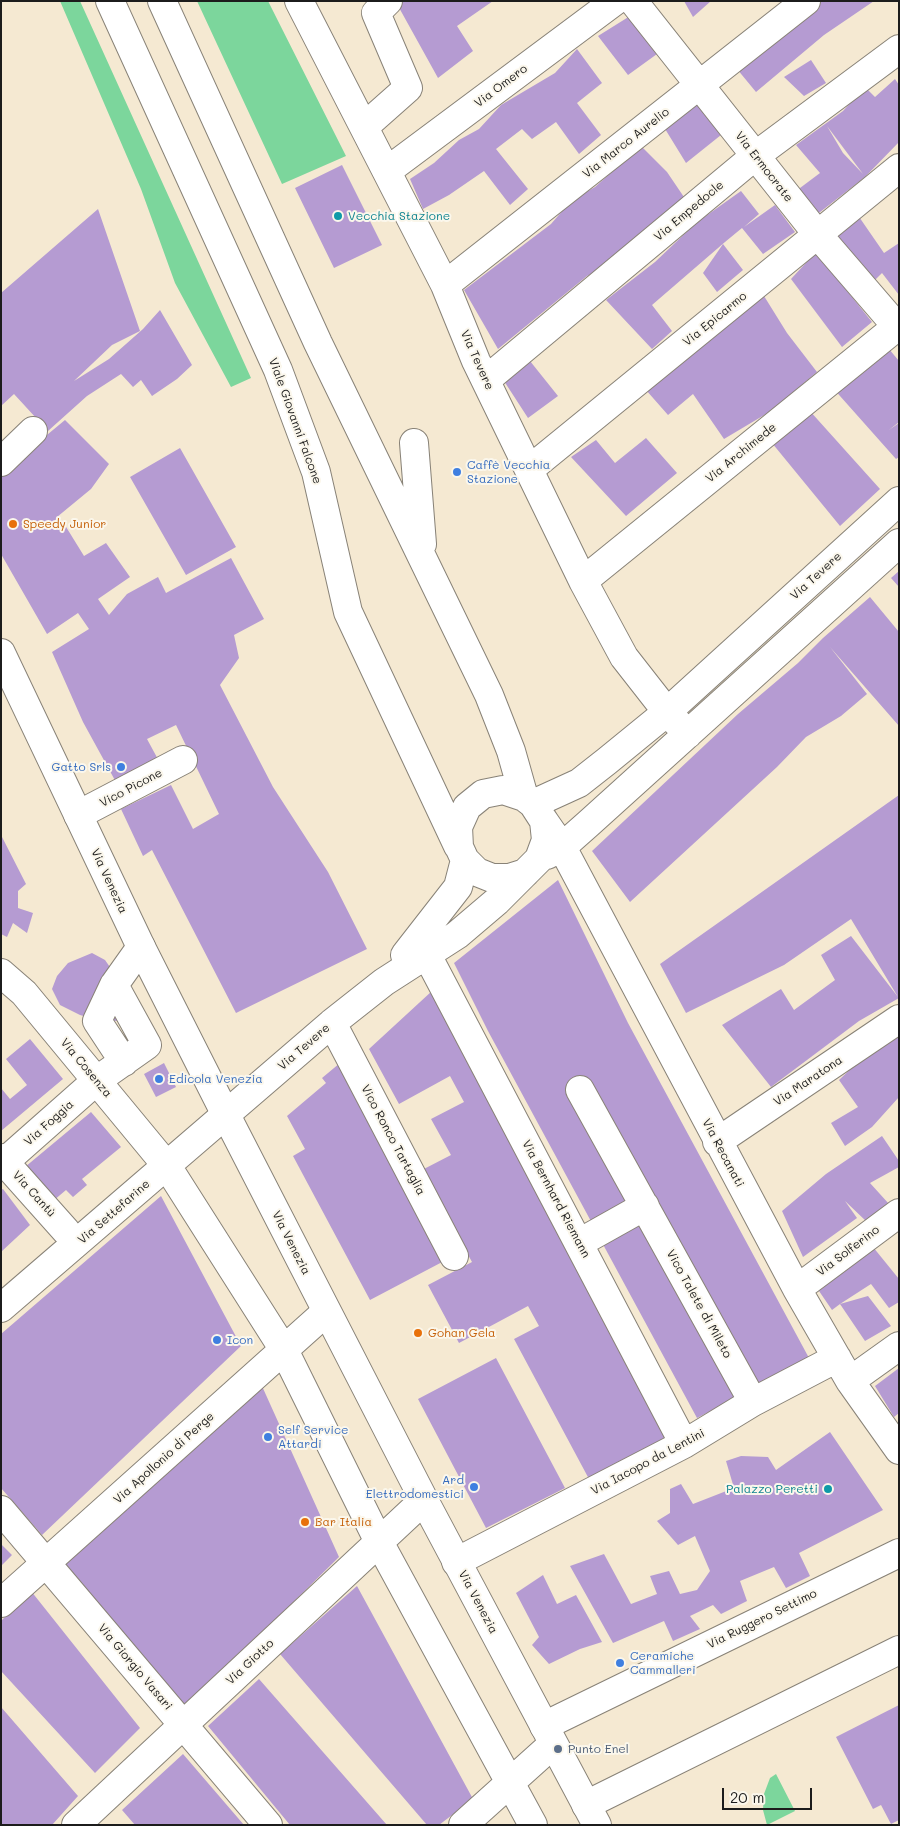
<!DOCTYPE html>
<html>
<head>
<meta charset="utf-8">
<style>
	body { margin:0 }
	#map { position:relative; width:900px; height:1826px; overflow:hidden; background:#f5e9d2; font-family:Mali,sans-serif }
	canvas { display:block }
	.frame { position:absolute; inset:0; border:2px solid #1c1c1c; pointer-events:none }
	.scale { position:absolute; left:722px; top:1788px; width:90px; height:22px; box-sizing:border-box; border:2px solid #1c1c1c; border-top:0; padding-left:6px; font-size:15px; line-height:18px; white-space:nowrap; color:#1c1c1c; -webkit-text-stroke:4px #fbf7ec; paint-order:stroke }
</style>
</head>
<body>
<div id="map">
<canvas width="900" height="1826"></canvas>
<div class="frame"></div>
<div class="scale">20 m</div>
</div>
<script>
const ctx = document.querySelector('canvas').getContext('2d');
ctx.lineJoin = 'round';
function fillPath(path, color) { ctx.fillStyle = color; ctx.fill(path, 'evenodd'); }
const shape = rows => new Path2D(rows.map(r => 'M' + r).join(''));
function trace(path, color, width, dash) { ctx.strokeStyle = color; ctx.lineWidth = width; ctx.lineCap = dash ? 'butt' : 'round'; ctx.setLineDash(dash || []); ctx.stroke(path); }
function write(font, color, halo, rows, align = 'center') {
  ctx.font = font + ' Mali,sans-serif'; ctx.lineWidth = 4; ctx.setLineDash([]); ctx.textBaseline = 'middle'; ctx.strokeStyle = halo; ctx.fillStyle = color; for (const [text, x, y, turn = 0] of rows) {
    ctx.save(); ctx.translate(x, y); ctx.rotate((+turn || 0) * Math.PI / 180); ctx.textAlign = isNaN(turn) ? turn : align; if (halo) ctx.strokeText(text, 0, 0); ctx.fillText(text, 0, 0); ctx.restore();
  }
}
fillPath(shape([
	[60,1,80,1,251,378,231,387,175,283,141,189],
	[197,1,268,1,346,156,282,184],
	[776,1774,795,1811,767,1825,763,1810,764,1794,770,1778]
]), '#7cd69c');
fillPath(shape([
	[400,1,493,1,457,26,473,51,438,78,397,4],
	[684,1,711,1,693,17],
	[822,1,874,1,824,35,756,92,737,69],
	[630,16,657,54,628,75,598,36],
	[577,49,602,83,577,103,601,135,579,154,556,122,532,139,522,129,496,149,528,189,510,205,484,171,449,195,423,209,410,179,434,163,459,140,479,129,501,105,555,73],
	[811,60,826,83,804,96,784,77],
	[895,79,899,85,899,142,865,177,815,216,796,191,820,173,796,145,843,111,865,87,875,97],
	[827,126,863,174,843,153],
	[694,99,721,135,686,163,662,124],
	[641,146,667,172,688,203,618,260,587,276,498,349,464,290,551,224,571,201,595,187],
	[342,165,382,245,334,268,295,188],
	[741,191,759,214,744,227,775,205,795,232,763,254,742,228,725,242,652,305,672,331,652,349,606,300,655,262,696,223],
	[98,209,140,331,112,345,74,381,109,359,143,329,160,310,192,365,177,379,152,396,141,380,133,387,121,374,87,396,48,431,14,394,1,406,1,293],
	[855,211,884,253,899,243,899,295,882,273,874,281,829,230],
	[723,244,743,270,717,292,703,273],
	[816,252,872,322,842,347,791,279],
	[764,296,787,333,817,372,771,411,724,439,693,394,668,415,646,390],
	[884,343,899,361,899,422,889,430,899,423,899,457,896,459,832,387],
	[530,361,558,396,528,418,504,381],
	[809,410,880,489,840,526,772,443],
	[65,420,109,464,91,489,57,517,63,522,84,556,106,543,130,577,98,599,109,615,127,594,158,577,166,593,231,558,264,619,234,635,239,658,220,685,273,787,328,872,367,949,236,1013,152,850,143,856,121,809,171,785,193,829,219,814,176,725,147,739,160,763,117,784,83,722,52,652,89,629,78,613,47,634,1,554,1,473],
	[646,438,677,473,626,516,571,457,596,440,615,463],
	[180,448,236,547,186,575,130,477],
	[899,571,899,587,891,578],
	[870,597,899,632,899,726,830,647,867,694,841,716,806,737,777,767,630,902,592,851,738,714,798,663,823,638],
	[899,795,899,998,859,1021,771,1087,722,1025,781,989,794,1010,835,980,821,955,851,936,898,997,851,919,784,965,686,1013,660,964],
	[1,835,26,884,18,891,18,908,33,913,27,933,13,923,7,937,1,934],
	[558,880,628,1023,809,1358,756,1386,597,1092,592,1094,583,1076,570,1083,634,1204,593,1225,488,1031,454,963],
	[92,953,105,960,112,970,119,1021,97,1020,80,1015,60,1005,52,989,57,976,68,963],
	[432,991,486,1091,483,1092,667,1437,589,1479,514,1339,539,1326,528,1306,459,1343,428,1285,472,1262,422,1170,451,1155,431,1119,464,1102,450,1076,399,1104,369,1049],
	[899,1032,899,1097,872,1127,845,1146,831,1123,858,1107,839,1080,859,1061],
	[30,1039,63,1079,1,1131,1,1088,10,1099,27,1085,6,1059],
	[164,1063,176,1087,156,1097,144,1074],
	[340,1063,446,1260,370,1300,293,1156,305,1149,287,1116,326,1083,322,1078],
	[91,1112,121,1147,82,1179,87,1185,73,1197,66,1190,53,1201,25,1167],
	[882,1136,899,1161,899,1167,870,1183,889,1204,868,1223,845,1201,857,1218,803,1257,782,1211,826,1174],
	[3,1189,30,1225,1,1252,1,1190],
	[161,1196,241,1346,42,1535,1,1488,1,1334],
	[641,1215,739,1396,697,1418,599,1237],
	[873,1247,899,1279,899,1302,889,1308,871,1284,840,1304,868,1296,891,1326,865,1341,840,1304,832,1310,819,1291],
	[496,1358,565,1488,486,1528,418,1399],
	[899,1368,899,1413,894,1417,875,1386],
	[257,1375,339,1557,186,1708,58,1560],
	[830,1432,883,1510,799,1553,810,1576,786,1588,774,1567,740,1581,747,1601,721,1614,713,1605,690,1616,700,1629,673,1641,664,1621,613,1643,570,1566,604,1554,631,1604,657,1594,650,1576,669,1571,680,1594,697,1590,710,1571,695,1536,678,1545,657,1521,670,1513,670,1489,681,1484,693,1504,734,1488,726,1461,741,1456,768,1457,776,1470],
	[1,1544,12,1555,1,1566],
	[543,1575,557,1604,576,1595,602,1642,580,1649,549,1664,532,1645,539,1637,516,1593],
	[357,1586,473,1799,439,1825,427,1825,280,1654],
	[31,1591,140,1728,95,1773,1,1671,1,1621],
	[259,1679,387,1825,290,1825,208,1726],
	[899,1705,899,1820,891,1824,881,1805,873,1809,836,1737],
	[1,1707,78,1796,52,1825,3,1825,1,1823],
	[183,1754,244,1825,135,1825,122,1810]
]), '#b59bd2');
const minor = shape([
	[110,1,278,370,316,472,348,612,458,846],
	[162,1,318,343,489,695,511,751,524,797],
	[299,1,445,285,476,361,583,581,624,657,667,712,688,734],
	[633,1,818,235,899,329],
	[364,127,408,88,376,13,388,1],
	[387,171,615,1],
	[445,285,806,1],
	[486,380,755,156,899,49],
	[414,443,422,544],
	[1,462,33,431],
	[530,469,899,168],
	[583,581,899,325],
	[533,804,579,783,607,761,667,712,899,501],
	[78,815,183,760],
	[544,821,562,847,797,1289,850,1381,899,1450],
	[547,855,562,847,588,824,899,543],
	[417,942,427,955,684,1444],
	[405,955,458,887,465,860],
	[1,973,24,993,167,1166,284,1350,379,1542,533,1825],
	[114,985,97,1021,124,1062],
	[332,1023,454,1256],
	[580,1090,753,1402],
	[717,1142,899,1019],
	[1,1158,66,1231],
	[1,1165,96,1081,147,1045,114,985,141,947],
	[579,1243,645,1206],
	[797,1289,899,1213],
	[1,1308,332,1023,384,982,457,935,497,901,539,859,546,840,544,821,533,804,524,797,503,790,483,794,467,807,458,827,459,847,465,860,477,872,492,878,509,878,525,873],
	[850,1381,899,1346],
	[1,1510,268,1825],
	[456,1562,684,1444,753,1402,837,1358],
	[1,1603,326,1312],
	[544,1726,899,1553],
	[586,1805,899,1650],
	[76,1825,424,1500],
	[463,1825,553,1744]
]);
const major = shape([
	[1,653,141,947,226,1115,424,1500,597,1825]
]);
trace(minor, '#888277', 30);
trace(major, '#888277', 30);
trace(minor, '#fff', 28);
trace(major, '#fff', 28);
for (const [x, y, r, color] of [
	[338,216,5,"#0f9aa8"],
	[457,472,5,"#3f7fe0"],
	[13,524,5,"#e8710a"],
	[121,767,5,"#3f7fe0"],
	[159,1079,5,"#3f7fe0"],
	[418,1333,5,"#e8710a"],
	[217,1340,5,"#3f7fe0"],
	[268,1437,5,"#3f7fe0"],
	[474,1487,5,"#3f7fe0"],
	[828,1489,5,"#0f9aa8"],
	[305,1522,5,"#e8710a"],
	[620,1663,5,"#3f7fe0"],
	[558,1749,5,"#5c6f8a"]
]) { const dot = new Path2D(); dot.arc(x, y, r, 0, 2 * Math.PI); ctx.fillStyle = color; ctx.fill(dot); trace(dot, '#fbf7ec', 2); }
write('12px', '#1c1c1c', '#fbf7ec', [
	["Via Omero",501,86,-37],
	["Via Marco Aurelio",626,143,-38],
	["Via Ermocrate",764,167,52],
	["Via Empedocle",689,211,-40],
	["Via Epicarmo",715,319,-39],
	["Via Tevere",477,360,66],
	["Viale Giovanni Falcone",295,421,70],
	["Via Archimede",741,453,-39],
	["Via Tevere",816,576,-42],
	["Vico Picone",131,788,-28],
	["Via Venezia",109,881,65],
	["Via Tevere",304,1047,-41],
	["Via Cosenza",86,1068,50],
	["Via Maratona",808,1081,-34],
	["Via Foggia",49,1123,-42],
	["Vico Ronco Tartaglia",393,1140,62],
	["Via Recanati",723,1153,62],
	["Via Cantù",34,1194,48],
	["Via Bernhard Riemann",556,1199,62],
	["Via Settefarine",114,1212,-41],
	["Via Venezia",291,1243,63],
	["Via Solferino",848,1251,-37],
	["Vico Talete di Mileto",699,1304,61],
	["Via Apollonio di Perge",164,1458,-42],
	["Via Iacopo da Lentini",648,1462,-28],
	["Via Venezia",478,1602,62],
	["Via Ruggero Settimo",762,1619,-26],
	["Via Giotto",250,1662,-43],
	["Via Giorgio Vasari",135,1667,50]
]);
write('12px', '#0d838f', '#fbf7ec', [
	["Vecchia Stazione",348,216],
	["Palazzo Peretti",818,1489,"right"]
], 'left');
write('12px', '#366cbe', '#fbf7ec', [
	["Caffè Vecchia",467,465],
	["Stazione",467,479],
	["Gatto Srls",111,767,"right"],
	["Edicola Venezia",169,1079],
	["Icon",227,1340],
	["Self Service",278,1430],
	["Attardi",278,1444],
	["Ard",464,1480,"right"],
	["Elettrodomestici",464,1494,"right"],
	["Ceramiche",630,1656],
	["Cammalleri",630,1670]
], 'left');
write('12px', '#c56008', '#fbf7ec', [
	["Speedy Junior",23,524],
	["Gohan Gela",428,1333],
	["Bar Italia",315,1522]
], 'left');
write('12px', '#4e5e75', '#fbf7ec', [
	["Punto Enel",568,1749]
], 'left');
</script>
</body>
</html>
